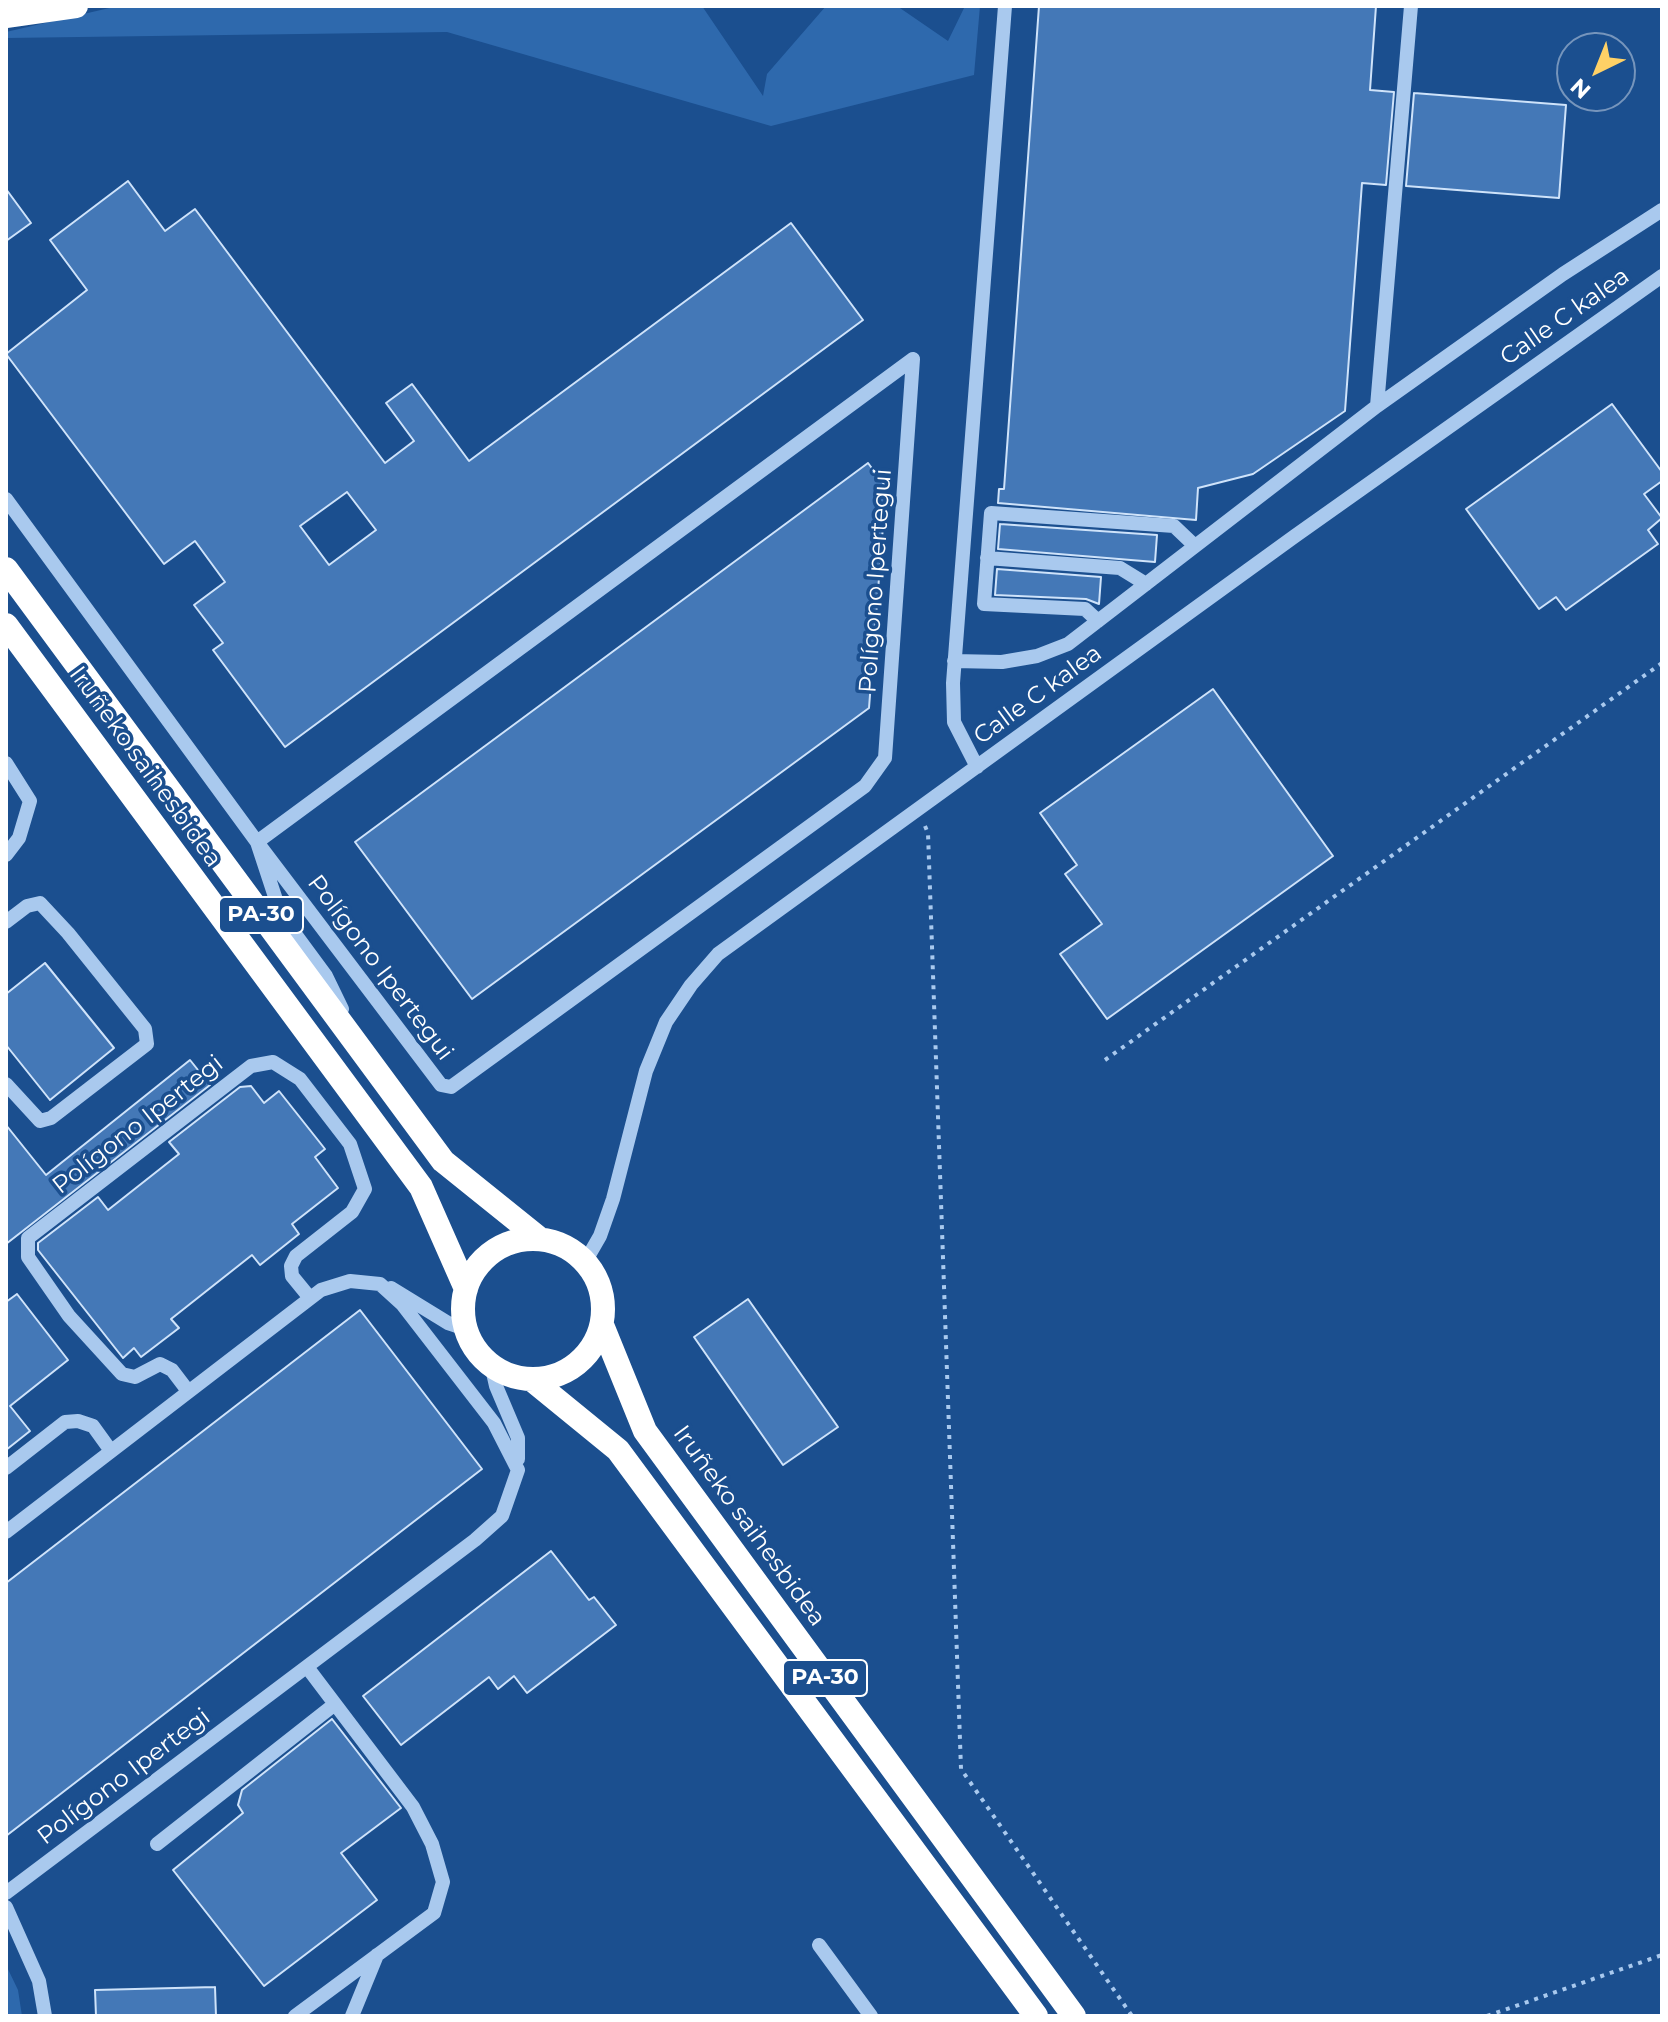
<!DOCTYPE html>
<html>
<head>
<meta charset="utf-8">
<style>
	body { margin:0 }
	#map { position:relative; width:1668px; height:2022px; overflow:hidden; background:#1b4f8f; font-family:Montserrat,sans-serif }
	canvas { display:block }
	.frame { position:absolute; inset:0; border:8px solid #fff; pointer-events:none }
	.north { position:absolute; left:1556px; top:32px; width:80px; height:80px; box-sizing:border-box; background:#1b4f8f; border:2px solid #7695bc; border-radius:50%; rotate:223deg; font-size:22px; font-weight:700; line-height:32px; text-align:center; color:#fff }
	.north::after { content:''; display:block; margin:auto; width:28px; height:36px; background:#ffd166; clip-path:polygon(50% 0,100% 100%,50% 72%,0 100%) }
</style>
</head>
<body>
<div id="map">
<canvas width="1668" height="2022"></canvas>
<div class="frame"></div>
<div class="north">N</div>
</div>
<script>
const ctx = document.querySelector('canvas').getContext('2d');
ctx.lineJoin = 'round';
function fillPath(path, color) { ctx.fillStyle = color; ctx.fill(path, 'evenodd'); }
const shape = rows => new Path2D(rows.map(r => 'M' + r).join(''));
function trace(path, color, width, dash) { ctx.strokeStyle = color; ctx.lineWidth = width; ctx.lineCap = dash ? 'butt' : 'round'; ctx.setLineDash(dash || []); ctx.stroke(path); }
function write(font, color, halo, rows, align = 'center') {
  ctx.font = font + ' Montserrat,sans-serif'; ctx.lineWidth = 7; ctx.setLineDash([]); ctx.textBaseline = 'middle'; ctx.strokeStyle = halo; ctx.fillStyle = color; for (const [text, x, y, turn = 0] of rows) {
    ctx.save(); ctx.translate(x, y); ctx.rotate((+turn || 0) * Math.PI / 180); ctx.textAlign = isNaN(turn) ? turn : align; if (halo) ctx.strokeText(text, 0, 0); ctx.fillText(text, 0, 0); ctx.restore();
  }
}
fillPath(shape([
	[118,6,702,6,763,96,767,74,826,6,897,6,948,41,965,6,980,6,974,75,771,126,447,32,6,38,6,32],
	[6,1965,18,1990,22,2016,6,2016]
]), '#2e69ad');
const building = shape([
	[1039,6,1376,6,1370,90,1394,92,1386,185,1362,183,1345,411,1253,474,1198,488,1196,520,998,503,999,489,1004,489,1039,6],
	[1414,93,1566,105,1559,198,1406,186,1414,93],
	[128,181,165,231,195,209,385,463,414,441,386,403,412,384,469,461,791,223,863,320,285,747,213,650,223,643,194,605,225,582,195,541,164,564,6,354,87,290,50,240,128,181],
	[347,492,376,530,329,565,300,526,347,492],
	[6,189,31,223,6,241,6,189],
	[1612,404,1662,472,1662,481,1644,494,1662,518,1648,530,1658,544,1566,610,1556,597,1539,609,1466,509,1612,404],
	[868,463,886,487,869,708,472,999,355,842,868,463],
	[1000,524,1157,535,1155,562,998,549,1000,524],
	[997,569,1101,577,1099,604,1086,599,995,595,997,569],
	[1213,689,1333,856,1107,1019,1060,954,1102,924,1065,874,1077,865,1040,813,1213,689],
	[45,963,114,1048,50,1100,6,1045,6,994,45,963],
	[190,1060,210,1085,6,1244,6,1125,46,1175,190,1060],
	[251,1086,264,1103,279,1091,325,1149,315,1157,338,1188,292,1224,299,1234,260,1265,252,1255,171,1319,179,1328,141,1357,134,1348,123,1358,38,1250,38,1243,98,1197,108,1210,179,1154,169,1142,240,1087,251,1086],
	[17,1294,68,1360,10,1406,30,1431,6,1450,6,1302,17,1294],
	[748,1299,838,1427,783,1465,694,1337,748,1299],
	[360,1310,482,1469,6,1836,6,1583,360,1310],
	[551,1551,589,1600,594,1597,616,1625,527,1693,514,1676,498,1689,489,1677,401,1745,363,1696,551,1551],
	[332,1719,401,1808,341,1853,377,1900,264,1986,173,1870,243,1813,238,1805,242,1790,332,1719],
	[215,1987,216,2016,96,2016,95,1990,215,1987]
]);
fillPath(building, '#4478b7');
trace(building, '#cfe3fa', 2);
trace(shape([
	[925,826,928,833,961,1769,1132,2016],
	[1105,1060,1662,663],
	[1487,2016,1662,1955]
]), '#a9c9ee', 4, [4, 6]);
trace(shape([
	[913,359,885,758,865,786,451,1087,441,1085,257,842,913,359],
	[1377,406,1563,274,1662,210],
	[6,499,257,842,281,915,326,976,342,1009],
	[987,558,1120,568,1146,584],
	[1098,621,1085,609,984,604,991,513,1174,526,1195,546],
	[954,661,1002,662,1037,656,1068,644,1377,406,1411,6],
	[6,763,30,801,19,838,6,855],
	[977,767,954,722,953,683,1005,6],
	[6,922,27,906,40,903,68,933,145,1029,147,1044,51,1118,40,1121,6,1084],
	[585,1262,600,1236,613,1199,646,1071,666,1022,691,985,718,954,1295,536,1662,276],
	[391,1288,448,1323,466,1329],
	[491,1364,496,1386,518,1438,518,1459],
	[188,1391,172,1370,160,1364,135,1377,122,1374,69,1316,28,1257,28,1238,251,1066,273,1062,300,1079,350,1144,365,1189,352,1212,296,1256,291,1266,292,1276,310,1298],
	[6,1468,65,1422,78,1421,93,1426,111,1451],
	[6,1532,321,1290,350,1281,380,1284,402,1304,494,1423,518,1470,502,1516,475,1540,6,1893],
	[157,1844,335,1704],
	[6,1907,39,1981,45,2016],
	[819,1945,871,2016],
	[295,2016,434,1913,443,1882,432,1844,413,1807,307,1667],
	[352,2016,377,1955]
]), '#a9c9ee', 14);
trace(shape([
	[6,16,76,6],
	[6,569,443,1161,540,1239],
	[6,625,421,1187,466,1289],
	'463 1309a70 70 0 1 1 140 0a70 70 0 1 1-140 0Z',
	[602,1325,645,1431,1074,2016],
	[531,1379,618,1450,1036,2016]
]), '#fff', 24);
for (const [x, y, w] of [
	[261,915,84],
	[825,1678,84]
]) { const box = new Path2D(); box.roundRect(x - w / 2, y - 18, w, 36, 6); ctx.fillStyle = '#1b4f8f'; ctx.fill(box); trace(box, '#fff', 2); }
write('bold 22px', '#fff', null, [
	["PA-30",261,915],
	["PA-30",825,1678]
]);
write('24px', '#fff', '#1b4f8f', [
	["Calle C kalea",1565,317,-35],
	["Polígono Ipertegui",876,581,-86],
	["Calle C kalea",1038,695,-36],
	["Iruñeko saihesbidea",145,767,54],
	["Polígono Ipertegui",380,968,53],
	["Polígono Ipertegi",138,1125,-38],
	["Iruñeko saihesbidea",749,1526,54],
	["Polígono Ipertegi",124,1777,-37]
]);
</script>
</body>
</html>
